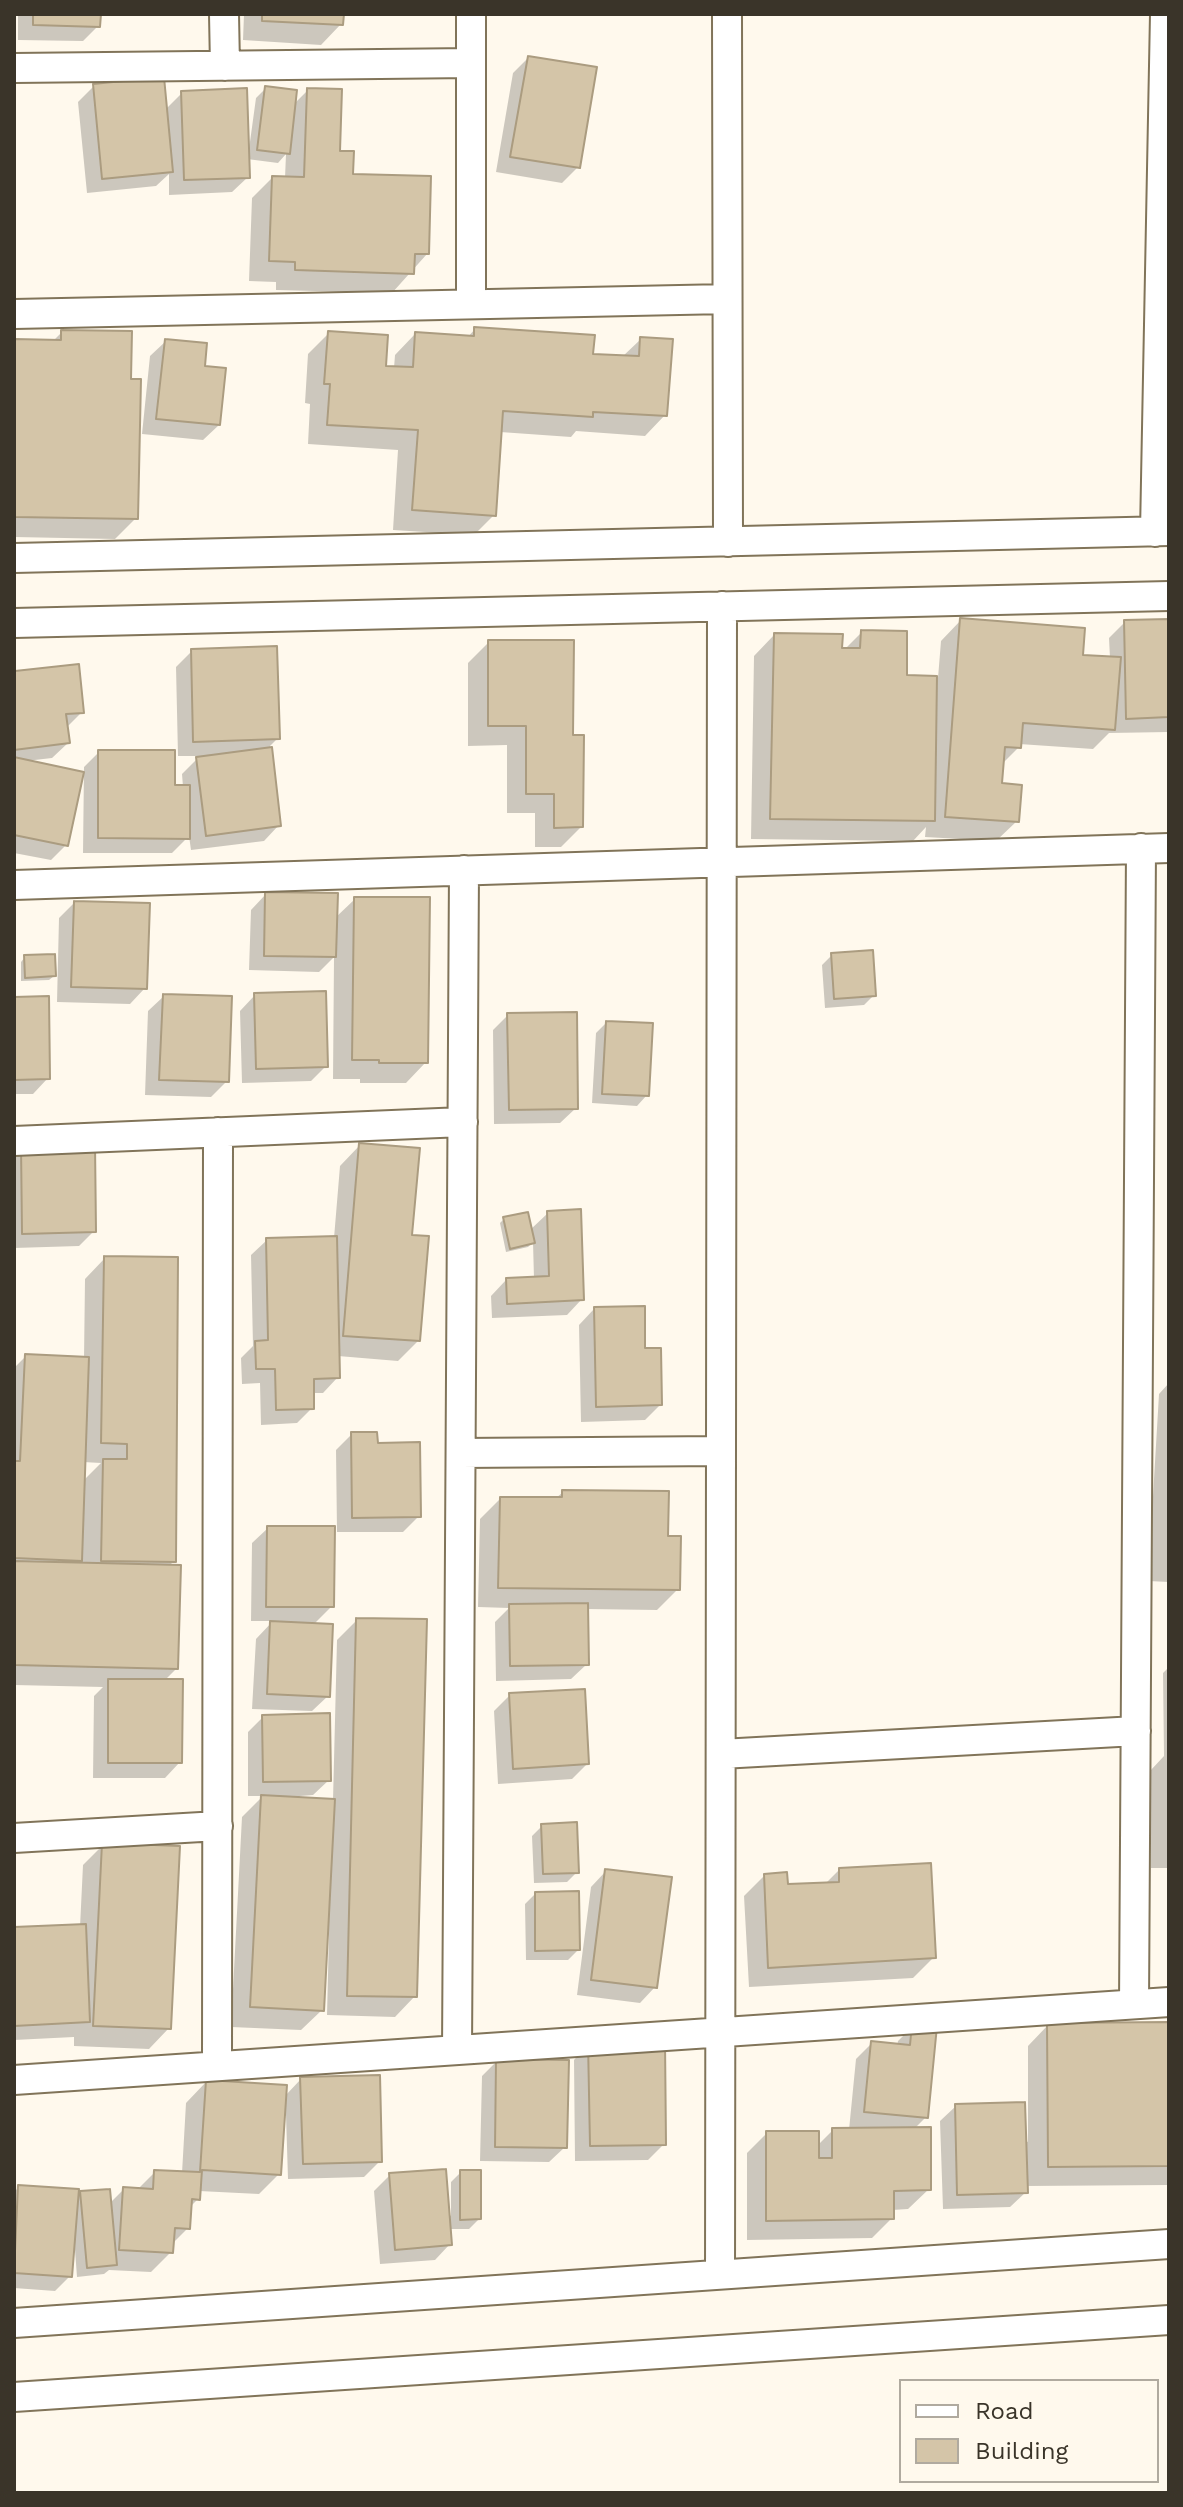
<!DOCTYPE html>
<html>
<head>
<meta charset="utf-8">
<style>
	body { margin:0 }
	#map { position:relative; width:1183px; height:2507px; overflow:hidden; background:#fff9ed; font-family:"Work Sans",sans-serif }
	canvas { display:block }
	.frame { position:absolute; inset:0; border:16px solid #3a3429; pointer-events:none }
	.legend { position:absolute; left:899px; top:2379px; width:260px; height:104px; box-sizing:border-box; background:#fff9ed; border:2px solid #b0aa9f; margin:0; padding:10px 14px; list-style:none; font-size:24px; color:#3a3429 }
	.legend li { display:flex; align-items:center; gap:16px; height:40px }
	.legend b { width:40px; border:2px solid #b0aa9f }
</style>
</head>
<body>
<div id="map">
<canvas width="1183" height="2507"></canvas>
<div class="frame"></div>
<ul class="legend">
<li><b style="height:10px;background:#fff"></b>Road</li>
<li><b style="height:22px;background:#d4c5a8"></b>Building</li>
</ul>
</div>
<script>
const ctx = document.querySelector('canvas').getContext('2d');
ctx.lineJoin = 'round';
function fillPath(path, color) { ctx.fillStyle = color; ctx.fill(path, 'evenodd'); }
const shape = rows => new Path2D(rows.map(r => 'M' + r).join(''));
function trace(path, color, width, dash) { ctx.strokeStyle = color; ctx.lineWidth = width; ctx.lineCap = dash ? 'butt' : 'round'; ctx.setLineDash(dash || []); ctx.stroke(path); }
fillPath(shape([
	[18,14,99,14,98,26,83,41,18,40],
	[244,14,342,14,341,24,321,45,243,40],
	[347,14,414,14,413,15],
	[528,58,578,167,562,183,496,172,513,73],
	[94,86,165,110,182,93,249,149,256,98,266,88,294,104,308,90,351,176,427,254,392,293,276,290,276,282,249,281,252,198,272,178,285,178,286,154,278,163,247,159,248,177,232,192,169,195,169,174,156,186,87,193,78,102],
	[475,329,591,355,622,357,641,339,665,415,645,436,576,431,571,437,500,432,494,515,474,535,393,530,398,450,308,444,310,404,305,403,308,354,329,333,384,367,394,368,395,355,415,334,467,338],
	[62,332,129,381,136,518,115,539,14,537,14,341,53,341],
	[166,341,202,368,219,425,203,440,142,434,150,356],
	[961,620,1080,656,1110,658,1109,638,1125,622,1169,621,1169,732,1109,733,1093,749,1019,744,1019,747,1001,765,1000,785,1017,821,996,841,925,837,926,827,913,841,751,839,754,656,774,635,844,650,862,632,905,677,938,678,941,641],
	[489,642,572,737,581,827,561,847,535,847,535,813,507,813,507,745,468,746,468,663],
	[192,651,278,738,270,746,279,825,264,841,191,850,189,836,172,853,83,853,84,767,99,752,173,787,183,787,182,774,200,756,178,756,176,667],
	[14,673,82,712,66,728,68,743,52,758,26,761,66,845,51,860,14,853],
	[266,894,335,918,355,899,426,1062,406,1083,360,1083,360,1079,333,1079,334,957,319,972,249,970,251,910],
	[74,903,145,988,130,1004,57,1002,59,918],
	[832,955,874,995,864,1005,825,1008,822,965],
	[25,957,54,976,49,980,21,981,21,962],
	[255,995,326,1066,311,1081,242,1083,240,1011],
	[164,996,227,1081,211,1097,145,1095,148,1011],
	[14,999,48,1078,33,1094,14,1094],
	[508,1015,576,1108,560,1123,494,1124,493,1030],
	[606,1023,647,1095,637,1106,592,1103,596,1033],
	[360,1145,410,1237,418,1341,398,1361,338,1356,338,1377,323,1393,312,1393,312,1408,297,1423,261,1425,260,1383,242,1384,241,1358,253,1346,251,1255,267,1240,334,1238,340,1166],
	[21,1148,94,1231,79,1246,14,1248,14,1155],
	[548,1213,582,1299,567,1315,492,1318,491,1296,506,1280,534,1279,533,1242,528,1247,506,1252,500,1223,504,1219,530,1230],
	[105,1258,174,1561,168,1567,176,1669,164,1681,180,1762,165,1778,93,1778,94,1696,103,1687,14,1685,14,1368,26,1356,84,1359,85,1279],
	[83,1462,101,1463,83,1481],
	[594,1309,643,1350,660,1405,645,1420,581,1422,579,1325],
	[1169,1383,1169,1582,1148,1581,1159,1394],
	[352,1434,376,1445,419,1516,403,1532,337,1532,336,1450],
	[563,1492,666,1538,678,1589,657,1610,586,1609,587,1664,571,1679,496,1681,495,1622,509,1608,478,1607,480,1519,500,1499,555,1499],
	[268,1528,332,1606,313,1625,328,1696,312,1711,252,1709,256,1639,273,1621,251,1621,252,1543],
	[357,1620,415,1996,395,2017,327,2015,329,1934,326,1934,322,2010,301,2030,231,2027,242,1817,263,1796,248,1796,248,1732,263,1717,329,1780,313,1795,300,1796,300,1799,333,1800,337,1640],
	[1169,1667,1169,1868,1151,1868,1150,1771,1164,1756,1163,1673],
	[510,1695,587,1764,572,1779,498,1784,494,1711],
	[542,1826,577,1872,567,1882,534,1883,532,1836],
	[103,1845,169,2028,149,2049,74,2046,74,2037,14,2040,14,1929,80,1927,83,1865],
	[840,1869,933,1958,913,1978,749,1987,744,1896,765,1875,786,1886,825,1884],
	[606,1871,655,1987,640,2003,577,1995,591,1887],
	[535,1894,578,1950,568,1960,526,1960,525,1904],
	[1048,2025,1169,2025,1169,2185,1026,2186,1026,2192,1010,2207,943,2209,940,2121,956,2106,1028,2142,1028,2046],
	[913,2026,926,2117,914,2129,929,2189,908,2209,892,2210,892,2218,872,2238,747,2240,747,2153,767,2133,817,2146,833,2130,849,2130,856,2059,872,2043,897,2046,898,2041],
	[589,2044,664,2144,648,2160,575,2161,574,2060],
	[497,2061,565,2147,549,2162,480,2161,482,2076],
	[301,2079,380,2161,364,2177,288,2179,286,2115,283,2115,279,2174,259,2194,199,2191,198,2199,190,2207,188,2228,172,2244,171,2252,151,2272,109,2270,104,2274,77,2277,75,2250,72,2250,70,2276,55,2291,14,2288,14,2192,19,2187,76,2198,81,2193,109,2204,124,2189,137,2190,155,2172,182,2173,186,2103,206,2082,285,2096],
	[461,2172,479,2219,469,2229,449,2229,450,2244,435,2260,380,2264,374,2191,390,2175,451,2216,451,2182]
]), '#0003');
const building = shape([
	[33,14,101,14,100,27,33,25,33,14],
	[262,14,344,14,343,25,262,21,262,14],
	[528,56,597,67,580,168,510,157,528,56],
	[164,77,173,172,102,179,93,84,164,77],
	[265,86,297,90,290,154,257,150,265,86],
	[247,88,250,178,184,180,181,91,247,88],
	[307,88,342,89,340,151,354,151,353,174,431,176,429,254,415,254,414,274,295,270,295,262,269,261,272,176,304,177,307,88],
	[474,327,595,335,593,354,639,356,640,337,673,339,667,416,593,412,593,417,503,411,496,516,412,510,418,430,327,425,330,384,324,384,328,331,388,335,386,366,413,367,415,332,474,336,474,327],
	[61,330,132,331,131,379,141,379,138,519,14,517,14,339,61,340,61,330],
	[165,339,207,343,205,366,226,368,220,425,156,419,165,339],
	[960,618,1085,628,1083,655,1121,657,1115,730,1023,723,1021,748,1005,747,1002,783,1022,785,1019,822,945,817,960,618],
	[1169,619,1169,717,1126,719,1124,620,1169,619],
	[861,630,907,631,907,675,937,676,935,821,770,819,774,633,843,634,842,648,860,648,861,630],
	[488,640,574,640,573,735,584,735,583,827,554,828,554,794,526,794,526,726,488,726,488,640],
	[277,646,280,739,193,742,191,649,277,646],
	[14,658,15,671,79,664,84,713,66,714,70,743,14,750,14,658],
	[272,747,281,826,206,836,196,757,272,747],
	[98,750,175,750,175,785,190,785,190,839,98,838,98,750],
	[14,757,84,772,68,846,14,835,14,757],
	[265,892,338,893,336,957,264,956,265,892],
	[354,897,430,897,428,1063,379,1063,379,1060,352,1060,354,897],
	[74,901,150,903,147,989,71,987,74,901],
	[873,950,876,996,834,999,831,953,873,950],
	[55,954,56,976,25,978,24,955,55,954],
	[326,991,328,1067,256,1069,254,993,326,991],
	[163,994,232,996,229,1082,159,1080,163,994],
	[49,996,50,1079,14,1080,14,997,49,996],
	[577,1012,578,1109,509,1110,507,1013,577,1012],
	[606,1021,653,1023,649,1096,602,1094,606,1021],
	[359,1143,420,1148,412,1235,429,1236,420,1341,343,1336,359,1143],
	[95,1144,96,1232,22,1234,21,1146,95,1144],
	[581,1209,584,1300,507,1304,506,1278,549,1276,547,1211,581,1209],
	[528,1212,535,1243,510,1249,503,1217,528,1212],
	[337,1236,340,1378,314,1379,314,1409,276,1410,275,1369,256,1369,255,1341,268,1340,266,1238,337,1236],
	[104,1256,178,1257,176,1562,101,1561,103,1459,127,1459,127,1444,101,1443,104,1256],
	[645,1306,645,1348,661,1348,662,1405,596,1407,594,1307,645,1306],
	[25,1354,89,1357,82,1561,14,1558,14,1461,20,1461,25,1354],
	[351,1432,377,1432,378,1443,420,1442,421,1517,352,1518,351,1432],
	[562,1490,669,1491,668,1536,681,1536,680,1590,498,1588,500,1497,562,1497,562,1490],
	[267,1526,335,1526,334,1607,266,1607,267,1526],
	[14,1561,181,1565,178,1669,14,1665,14,1561],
	[588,1603,589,1665,510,1666,509,1604,588,1603],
	[356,1618,427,1619,417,1997,347,1996,356,1618],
	[270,1621,333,1624,330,1697,267,1694,270,1621],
	[108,1679,183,1679,182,1763,108,1763,108,1679],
	[585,1689,589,1764,513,1769,509,1693,585,1689],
	[330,1713,331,1781,263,1782,262,1715,330,1713],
	[261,1795,335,1799,324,2011,250,2007,261,1795],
	[577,1822,579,1873,543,1874,541,1824,577,1822],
	[102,1843,180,1846,171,2029,93,2026,102,1843],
	[931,1863,936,1958,768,1968,764,1874,787,1872,788,1884,839,1882,839,1868,931,1863],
	[605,1869,672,1877,657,1988,591,1980,605,1869],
	[579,1891,580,1950,535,1951,535,1892,579,1891],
	[86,1924,90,2022,14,2026,14,1927,86,1924],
	[1169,2022,1169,2166,1048,2167,1047,2023,1169,2022],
	[912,2024,937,2026,928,2118,864,2112,871,2041,910,2045,912,2024],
	[665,2041,666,2145,590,2146,588,2042,665,2041],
	[496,2059,569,2060,567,2148,495,2147,496,2059],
	[380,2075,382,2162,303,2164,300,2077,380,2075],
	[206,2080,287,2085,281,2175,202,2170,200,2200,192,2199,190,2229,175,2228,173,2253,119,2250,123,2187,153,2189,154,2170,200,2172,206,2080],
	[1025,2102,1028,2193,957,2195,955,2104,1025,2102],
	[931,2127,931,2190,894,2191,894,2219,766,2221,766,2131,819,2131,819,2158,832,2158,832,2128,931,2127],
	[446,2169,452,2245,395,2250,389,2173,446,2169],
	[460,2170,481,2170,481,2219,460,2220,460,2170],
	[18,2185,79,2189,72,2277,14,2273,18,2185],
	[110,2189,117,2265,87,2268,80,2191,110,2189]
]);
fillPath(building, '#d4c5a8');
trace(building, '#ab9c80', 2);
const minor = shape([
	[224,14,225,66],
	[727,14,728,542],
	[14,68,471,63],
	[471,304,471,14],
	[14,314,727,299],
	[1155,532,1165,14],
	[14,558,1169,531],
	[14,623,1169,596],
	[14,885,1169,848],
	[14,1141,463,1122],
	[461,1453,721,1451],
	[721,1754,1136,1731],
	[14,1838,218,1826],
	[1134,2004,1141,848],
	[457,2050,464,870],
	[217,2066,218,1132],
	[14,2080,1169,2002],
	[720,2274,722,606],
	[14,2323,1169,2244],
	[14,2397,1169,2320]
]);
trace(minor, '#817459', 32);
trace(minor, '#fff', 28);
</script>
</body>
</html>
